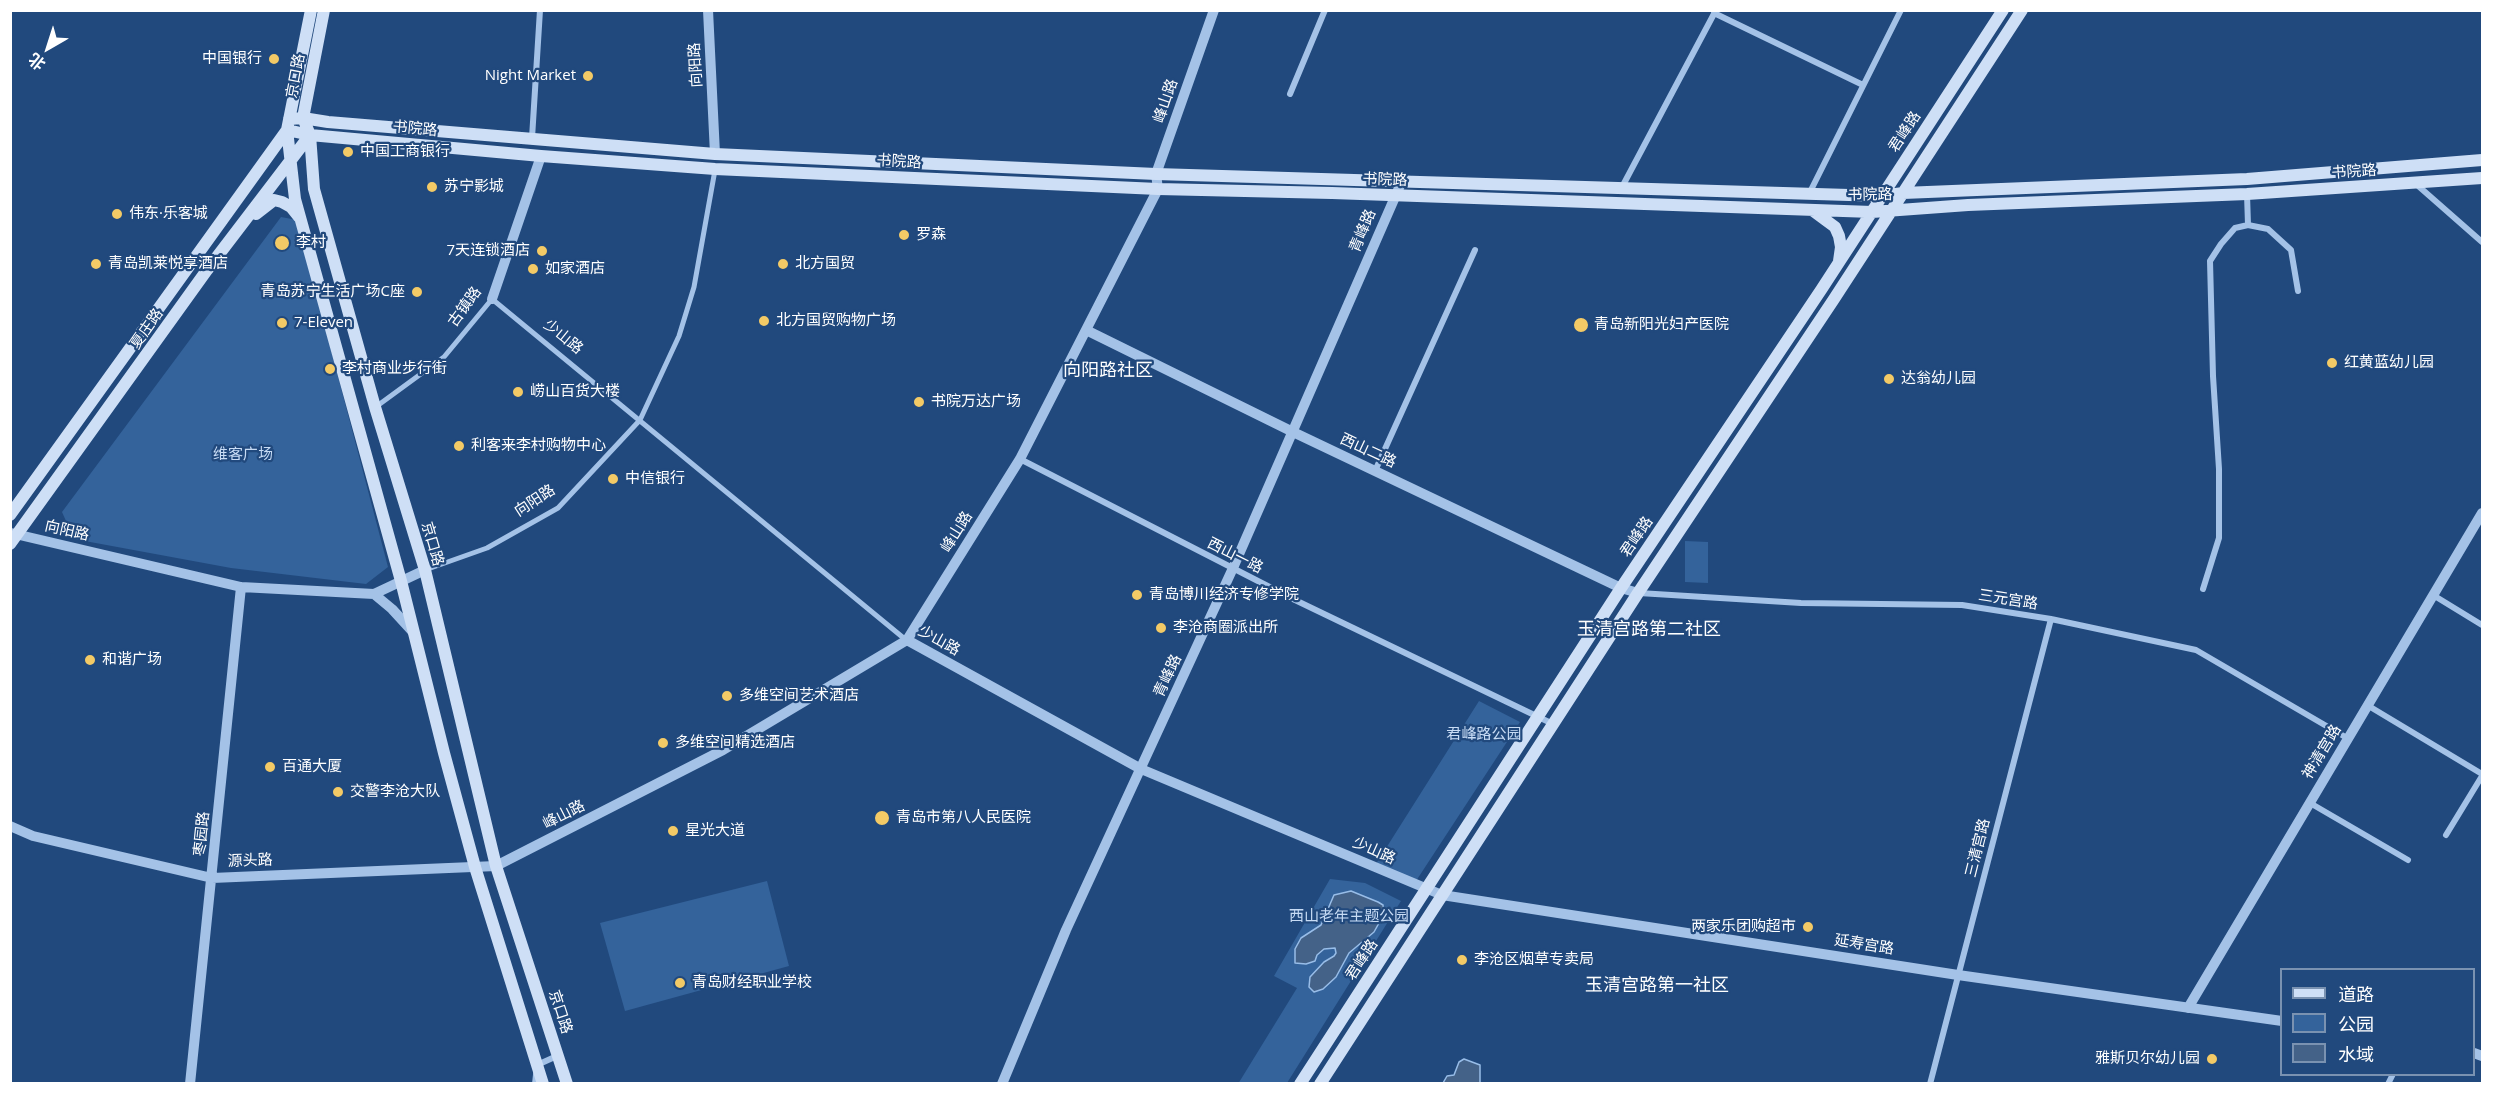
<!DOCTYPE html>
<html>
<head>
<meta charset="utf-8">
<style>
	body { margin:0 }
	#map { position:relative; width:2493px; height:1094px; overflow:hidden; background:#21497d; font-family:"Open Sans","Noto Sans SC",sans-serif }
	canvas { display:block }
	.frame { position:absolute; inset:0; border:12px solid #fff; pointer-events:none }
	.legend { position:absolute; left:2280px; top:968px; width:195px; height:108px; box-sizing:border-box; background:#21497d; border:2px solid #7a92b1; margin:0; padding:8px 10px; list-style:none; font-size:18px; color:#fff }
	.legend li { display:flex; align-items:center; gap:12px; height:30px }
	.legend b { width:30px; border:2px solid #7a92b1 }
	.north { position:absolute; left:18px; top:18px; width:60px; height:60px; -webkit-text-stroke:4px #21497d; paint-order:stroke; rotate:219deg; font-size:16px; font-weight:700; line-height:24px; text-align:center; color:#fff }
	.north::after { content:''; display:block; margin:auto; width:21px; height:27px; background:#fff; clip-path:polygon(50% 0,100% 100%,50% 72%,0 100%) }
</style>
</head>
<body>
<div id="map">
<canvas width="2493" height="1094"></canvas>
<div class="frame"></div>
<ul class="legend">
<li><b style="height:8px;background:#cedff6"></b>道路</li>
<li><b style="height:16px;background:#34639b"></b>公园</li>
<li><b style="height:16px;background:#446288"></b>水域</li>
</ul>
<div class="north">北</div>
</div>
<script>
const ctx = document.querySelector('canvas').getContext('2d');
ctx.lineJoin = 'round';
function fillPath(path, color) { ctx.fillStyle = color; ctx.fill(path, 'evenodd'); }
const shape = rows => new Path2D(rows.map(r => 'M' + r).join(''));
function trace(path, color, width, dash) { ctx.strokeStyle = color; ctx.lineWidth = width; ctx.lineCap = dash ? 'butt' : 'round'; ctx.setLineDash(dash || []); ctx.stroke(path); }
function write(font, color, halo, rows, align = 'center') {
  ctx.font = font + ' "Open Sans","Noto Sans SC",sans-serif'; ctx.lineWidth = 4.5; ctx.setLineDash([]); ctx.textBaseline = 'middle'; ctx.strokeStyle = halo; ctx.fillStyle = color; for (const [text, x, y, turn = 0] of rows) {
    ctx.save(); ctx.translate(x, y); ctx.rotate((+turn || 0) * Math.PI / 180); ctx.textAlign = isNaN(turn) ? turn : align; if (halo) ctx.strokeText(text, 0, 0); ctx.fillText(text, 0, 0); ctx.restore();
  }
}
fillPath(shape([
	[281,217,297,220,388,567,366,584,231,568,74,539,62,512],
	[1685,541,1708,542,1708,583,1685,582],
	[1479,701,1520,722,1416,881,1376,864],
	[1330,879,1365,883,1401,901,1287,1083,1238,1084,1297,988,1274,976],
	[767,881,789,966,625,1011,600,923]
]), '#34639b');
const water = shape([
	[1351,891,1378,902,1383,905,1384,914,1374,932,1349,953,1336,977,1323,989,1314,992,1309,987,1310,977,1324,962,1334,956,1336,953,1335,948,1324,949,1317,955,1315,961,1306,964,1295,963,1295,949,1301,938,1321,925,1334,895,1351,891],
	[1464,1059,1480,1065,1480,1083,1443,1083,1447,1076,1454,1075,1459,1062,1464,1059]
]);
fillPath(water, '#446288');
trace(water, '#98bde8', 1.5);
trace(shape([
	[377,406,444,357,492,299,906,640],
	[425,570,487,548,558,508,640,420,679,336,694,287,715,170]
]), '#a4c2e7', 5);
trace(shape([
	[1714,13,1863,85],
	[1290,94,1325,10],
	[532,138,540,10],
	[2416,184,2482,242],
	[1621,189,1716,10],
	[1809,194,1901,10],
	[2247,194,2248,225],
	[1020,459,1295,600,1553,724],
	[1375,471,1475,250],
	[2203,589,2219,538,2219,469,2213,376,2210,261,2221,244,2235,228,2248,225,2268,229,2291,250,2298,291],
	[1639,593,1801,603,1962,605,2051,619,2196,650,2347,738],
	[2433,595,2482,625],
	[2367,705,2482,774],
	[2310,803,2408,860],
	[2446,835,2482,776],
	[535,1084,537,1065,557,1056],
	[1930,1084,2051,619],
	[2388,1084,2393,1074]
]), '#a4c2e7', 6);
trace(shape([
	[708,10,715,154],
	[492,299,541,156],
	[1086,330,1293,432,1621,588,1638,593],
	[11,533,241,587,374,594,425,570],
	[374,594,392,609,414,633],
	[907,640,1141,769,1442,895,1958,975,2282,1021],
	[10,826,33,836,212,878,496,866,723,750,907,640,1020,459,1158,189,1156,174,1214,10],
	[2188,1008,2482,513],
	[2474,1053,2482,1056],
	[190,1084,241,587],
	[1002,1084,1066,930,1233,568,1402,181]
]), '#a4c2e7', 10);
trace(shape([
	[324,10,303,118,310,135,314,189,375,407,425,570,496,866,567,1084],
	[289,119,303,118,328,122,715,154,1156,174,1882,196,1903,193,2247,179,2482,160],
	[287,130,310,135,541,156,715,169,1158,189,1332,193,1872,212,1968,205,2247,194,2482,178],
	[287,130,295,199,401,581,444,753,475,867,543,1084],
	[1812,210,1835,227,1839,236,1841,247,1839,261],
	[256,214,274,200,282,202,291,207,299,217],
	[10,515,287,130,311,10],
	[10,544,207,270,310,135],
	[1300,1084,1621,588,1821,290,2003,10],
	[1320,1084,1638,593,1834,299,2022,10]
]), '#cedff6', 12);
for (const [x, y, r, color] of [
	[274,59,6,"#f3ca66"],
	[588,76,6,"#f3ca66"],
	[348,152,6,"#f3ca66"],
	[432,187,6,"#f3ca66"],
	[117,214,6,"#f3ca66"],
	[904,235,6,"#f3ca66"],
	[282,243,8,"#f3ca66"],
	[542,251,6,"#f3ca66"],
	[96,264,6,"#f3ca66"],
	[783,264,6,"#f3ca66"],
	[533,269,6,"#f3ca66"],
	[417,292,6,"#f3ca66"],
	[764,321,6,"#f3ca66"],
	[282,323,6,"#f3ca66"],
	[1581,325,8,"#f3ca66"],
	[2332,363,6,"#f3ca66"],
	[330,369,6,"#f3ca66"],
	[1889,379,6,"#f3ca66"],
	[518,392,6,"#f3ca66"],
	[919,402,6,"#f3ca66"],
	[459,446,6,"#f3ca66"],
	[613,479,6,"#f3ca66"],
	[1137,595,6,"#f3ca66"],
	[1161,628,6,"#f3ca66"],
	[90,660,6,"#f3ca66"],
	[727,696,6,"#f3ca66"],
	[663,743,6,"#f3ca66"],
	[270,767,6,"#f3ca66"],
	[338,792,6,"#f3ca66"],
	[882,818,8,"#f3ca66"],
	[673,831,6,"#f3ca66"],
	[1808,927,6,"#f3ca66"],
	[1462,960,6,"#f3ca66"],
	[680,983,6,"#f3ca66"],
	[2212,1059,6,"#f3ca66"]
]) { const dot = new Path2D(); dot.arc(x, y, r, 0, 2 * Math.PI); ctx.fillStyle = color; ctx.fill(dot); trace(dot, '#21497d', 2); }
write('15px', '#fff', '#21497d', [
	["中国银行",262,59,"right"],
	["Night Market",576,76,"right"],
	["中国工商银行",360,152],
	["苏宁影城",444,187],
	["伟东·乐客城",129,214],
	["罗森",916,235],
	["李村",296,243],
	["7天连锁酒店",530,251,"right"],
	["青岛凯莱悦享酒店",108,264],
	["北方国贸",795,264],
	["如家酒店",545,269],
	["青岛苏宁生活广场C座",405,292,"right"],
	["北方国贸购物广场",776,321],
	["7-Eleven",294,323],
	["青岛新阳光妇产医院",1594,325],
	["红黄蓝幼儿园",2344,363],
	["李村商业步行街",342,369],
	["达翁幼儿园",1901,379],
	["崂山百货大楼",530,392],
	["书院万达广场",931,402],
	["利客来李村购物中心",471,446],
	["中信银行",625,479],
	["青岛博川经济专修学院",1149,595],
	["李沧商圈派出所",1173,628],
	["和谐广场",102,660],
	["多维空间艺术酒店",739,696],
	["多维空间精选酒店",675,743],
	["百通大厦",282,767],
	["交警李沧大队",350,792],
	["青岛市第八人民医院",896,818],
	["星光大道",685,831],
	["两家乐团购超市",1796,927,"right"],
	["李沧区烟草专卖局",1474,960],
	["青岛财经职业学校",692,983],
	["雅斯贝尔幼儿园",2200,1059,"right"]
], 'left');
write('15px', '#fff', '#21497d', [
	["向阳路",696,65,-93],
	["京口路",296,76,-79],
	["峰山路",1166,101,-71],
	["书院路",415,129,5],
	["君峰路",1905,132,-57],
	["书院路",899,162,3],
	["书院路",2354,172,-4],
	["书院路",1385,180,2],
	["书院路",1870,195,-1],
	["青峰路",1363,231,-67],
	["古镇路",465,307,-54],
	["夏庄路",147,329,-55],
	["少山路",563,337,39],
	["西山二路",1368,451,25],
	["向阳路",535,501,-33],
	["向阳路",67,531,13],
	["峰山路",957,532,-58],
	["君峰路",1637,537,-56],
	["京口路",432,544,74],
	["西山一路",1235,556,27],
	["三元宫路",2008,600,9],
	["少山路",939,641,29],
	["青峰路",1168,676,-65],
	["神清宫路",2322,752,-59],
	["峰山路",564,815,-27],
	["枣园路",202,834,-84],
	["三清宫路",1978,848,-76],
	["少山路",1374,851,24],
	["源头路",250,861,-2],
	["延寿宫路",1864,945,9],
	["君峰路",1362,960,-57],
	["京口路",560,1012,72]
]);
write('15px', '#c8dcf5', '#21497d', [
	["维客广场",243,455],
	["君峰路公园",1484,735],
	["西山老年主题公园",1349,917]
]);
write('18px', '#fff', '#21497d', [
	["向阳路社区",1108,371],
	["玉清宫路第二社区",1649,630],
	["玉清宫路第一社区",1657,986]
]);
</script>
</body>
</html>
